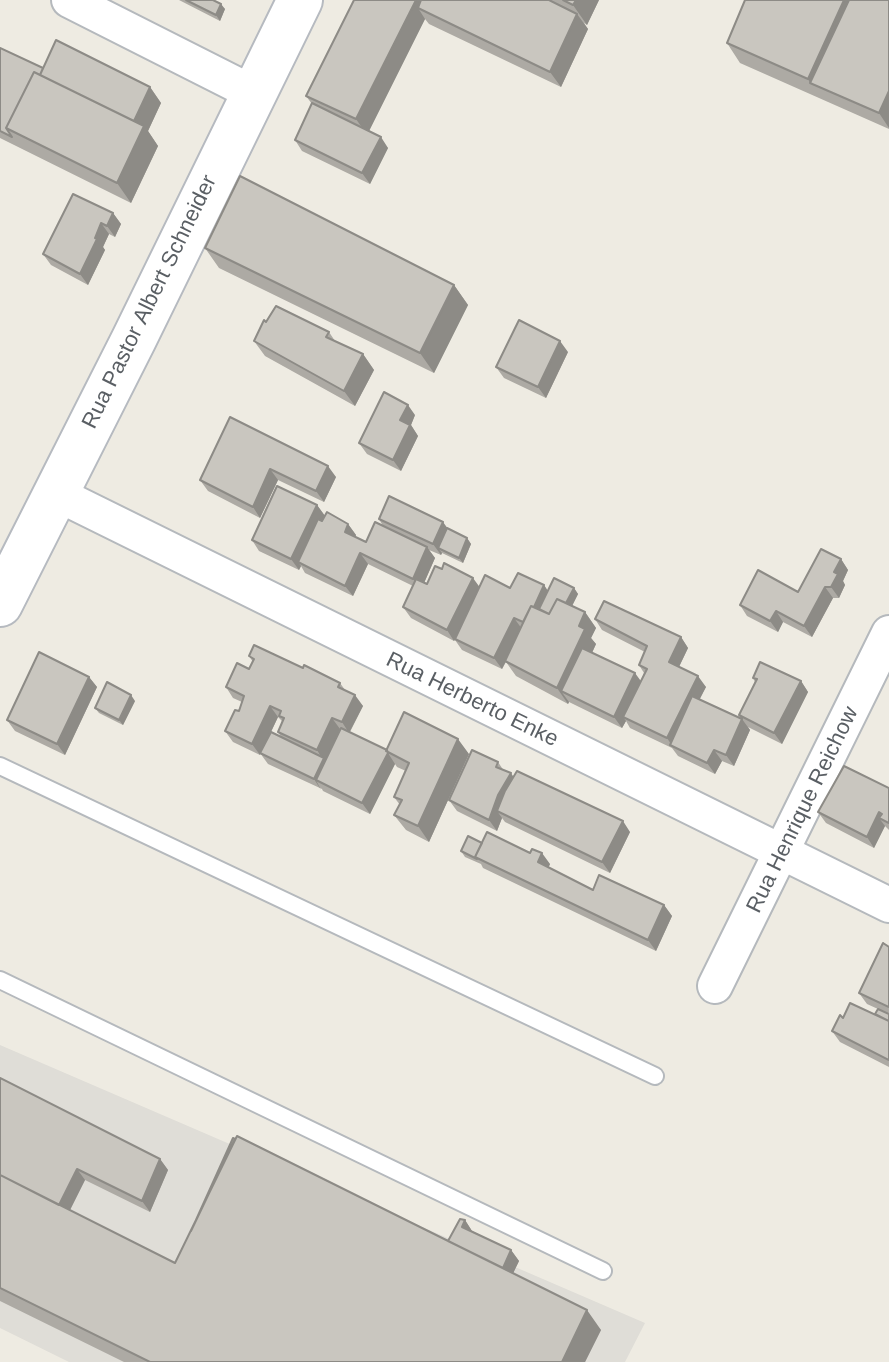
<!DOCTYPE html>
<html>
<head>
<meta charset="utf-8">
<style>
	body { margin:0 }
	canvas { display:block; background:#eeebe2 }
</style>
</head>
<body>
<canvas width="889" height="1362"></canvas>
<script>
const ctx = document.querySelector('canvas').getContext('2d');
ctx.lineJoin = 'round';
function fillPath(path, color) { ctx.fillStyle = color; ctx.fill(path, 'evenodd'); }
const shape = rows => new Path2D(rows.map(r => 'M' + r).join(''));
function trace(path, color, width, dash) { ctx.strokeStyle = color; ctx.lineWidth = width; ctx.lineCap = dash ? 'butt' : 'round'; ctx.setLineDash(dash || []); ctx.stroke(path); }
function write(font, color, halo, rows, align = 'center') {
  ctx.font = font + ' Helvetica,sans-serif'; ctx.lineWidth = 7; ctx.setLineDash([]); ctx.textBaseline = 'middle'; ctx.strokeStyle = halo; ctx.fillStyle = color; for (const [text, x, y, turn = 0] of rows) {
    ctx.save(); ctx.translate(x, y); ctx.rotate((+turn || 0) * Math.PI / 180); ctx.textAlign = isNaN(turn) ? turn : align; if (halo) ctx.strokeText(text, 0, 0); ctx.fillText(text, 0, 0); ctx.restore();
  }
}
fillPath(shape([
	[0,1045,645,1323,625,1362,69,1362,0,1328]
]), '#dfddd7');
const lane = shape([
	[0,766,655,1076],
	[0,980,603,1271]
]);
const street = shape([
	[69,0,253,93],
	[55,493,889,905],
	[715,986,889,633]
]);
const secondary = shape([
	[0,604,134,339,300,0]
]);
trace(lane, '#b5b9bd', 20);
trace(street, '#b5b9bd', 38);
trace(secondary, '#b6bac0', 48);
trace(lane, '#fff', 16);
trace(street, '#fff', 34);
trace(secondary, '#fff', 44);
fillPath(shape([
	[179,0,213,0,225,9,220,21],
	[354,0,599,0,587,25,584,23,588,29,561,87,429,24,425,19,369,131,388,148,370,184,302,151,295,140,312,104,306,96],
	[889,0,889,129,740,63,727,43],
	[0,48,43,68,150,87,161,103,148,131,158,146,131,203,0,138],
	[113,213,121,224,115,237,109,234,103,247,105,250,88,285,51,265,43,254],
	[205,248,454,285,468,305,434,373,219,268],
	[329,332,335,341,363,354,374,370,355,406,265,356,254,341],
	[568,352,546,398,504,378,496,367],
	[415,415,411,425,418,436,401,471,367,454,359,443],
	[230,417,336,477,324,502,278,480,260,518,208,491,200,480],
	[317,505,325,516,348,524,356,535,355,537,366,542,383,526,379,519,447,528,467,538,471,544,463,563,442,553,441,555,429,550,435,558,424,583,427,584,510,588,544,585,548,591,574,588,578,594,572,606,585,612,596,628,591,638,596,644,592,653,641,681,644,673,639,665,645,652,602,630,595,619,681,637,688,648,679,667,706,687,699,699,741,718,739,715,755,682,753,678,801,681,808,692,782,744,748,727,750,730,734,766,722,761,715,774,678,756,672,748,630,728,626,721,622,728,569,702,568,704,516,676,506,662,502,669,462,650,455,640,454,641,411,618,403,607,413,586,368,564,353,596,305,573,301,566,299,570,259,551,252,540],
	[841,559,848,570,843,581,845,585,839,598,833,598,812,637,783,622,778,632,747,616,740,605,798,592],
	[249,656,303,668,340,683,345,690,363,706,350,732,387,750,469,754,429,842,406,830,394,815,400,805,394,797,406,771,397,767,395,764,370,814,323,791,322,789,268,764,260,753,260,755,233,742,225,731,239,711,242,702,233,698,226,687,249,669,253,662],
	[278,717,282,721,278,732,281,737,271,732],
	[340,729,341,729,325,759],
	[89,677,97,687,65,755,15,731,7,720],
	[135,701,123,725,99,713,95,708],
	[498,762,504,771,513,777,630,832,610,873,505,822,502,818,497,831,457,811,449,800],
	[889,788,889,830,885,826,874,848,826,823,818,812],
	[482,843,550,864,548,868,593,890,664,905,672,916,656,951,483,868,481,864,465,857,461,851],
	[889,947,889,1067,840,1042,832,1031,843,1018,875,1014,878,1009,867,1004,859,993],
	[0,1078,160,1159,168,1170,150,1212,85,1180,70,1210,175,1263,448,1241,465,1220,472,1231,511,1250,519,1261,513,1273,601,1330,585,1362,124,1362,0,1301]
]), '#adaaa4');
fillPath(shape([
	[416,0,435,0,418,8,425,19,367,135,356,119],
	[576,0,599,0,587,25,573,5],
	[844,0,867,0,810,83,808,79],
	[221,4,225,9,220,21,216,15],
	[577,14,588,29,561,87,550,72],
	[150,87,161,103,148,131,158,146,131,203,117,183,133,123],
	[889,91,889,128,879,113],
	[381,137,388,148,370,184,362,173],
	[113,213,121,224,115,237,107,226],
	[101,223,109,234,103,247,105,250,88,285,80,274],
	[454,285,468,305,434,373,420,353],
	[560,341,568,352,546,398,538,387],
	[363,354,374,370,355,406,344,391],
	[408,405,415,415,411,425,418,436,401,471,393,460,400,420],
	[328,466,336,477,324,502,316,491],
	[270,469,278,480,260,518,253,507],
	[317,505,325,516,298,562,301,566,299,570,291,559],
	[443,522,451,533,438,548,442,553,441,555,433,544],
	[348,524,356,535,353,543,345,532],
	[467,538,471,544,463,563,459,558],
	[427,547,435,558,421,590,413,579],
	[360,553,368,564,353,596,345,586],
	[841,559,848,570,843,581,845,585,839,598,831,587,834,572],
	[473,578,481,589,454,641,447,630],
	[544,585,551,596,526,623],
	[825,587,833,598,812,637,804,626],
	[574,588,578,594,560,630,556,624],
	[776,611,783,622,778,632,770,621],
	[585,612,596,628,591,638,596,644,572,696,561,691,569,702,568,704,557,688,579,626],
	[514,618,522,629,502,669,494,658],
	[681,637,688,648,676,673,669,662],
	[635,673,643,684,623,717,626,721,622,728,614,717],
	[698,676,706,687,675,748,673,747,667,738],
	[89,677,97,687,65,755,57,744],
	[801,681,808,692,782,744,774,733],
	[131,695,135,701,123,725,119,720],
	[355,695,363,706,349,733,342,722],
	[270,706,278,717,260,755,252,744],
	[332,718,340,729,316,780,321,790,314,779,323,760,317,750],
	[742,719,750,730,734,766,726,755],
	[458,739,469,754,429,842,418,826],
	[714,750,722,761,715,774,707,763],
	[388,753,395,764,370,814,362,803],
	[511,773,518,784,497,811,502,818,497,831,489,820,498,795],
	[879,812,884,820,879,818,885,826,874,848,867,837],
	[623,821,630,832,610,873,602,862],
	[542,853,550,864,546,873,538,862],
	[664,905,672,916,656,951,648,940],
	[160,1159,168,1170,150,1212,142,1201],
	[77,1169,85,1180,65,1220,57,1209],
	[465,1220,472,1231,462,1227],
	[511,1250,519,1261,508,1284,500,1273],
	[587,1310,601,1330,585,1362,562,1362]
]), '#8d8b86');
const building = shape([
	[186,0,213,0,221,4,216,15,186,0],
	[354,0,416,0,356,119,306,96,354,0],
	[421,0,549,0,577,14,550,72,418,8,421,0],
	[563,0,576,0,573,5,563,0],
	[745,0,844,0,808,79,727,43,745,0],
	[849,0,889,0,889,91,879,113,810,83,849,0],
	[56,40,150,87,134,121,40,75,56,40],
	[0,48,43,68,40,75,34,72,6,128,12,137,0,131,0,48],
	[34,72,144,126,117,183,6,128,34,72],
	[312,103,381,137,362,173,295,140,312,103],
	[240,176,454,285,420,353,205,248,240,176],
	[73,194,113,213,107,226,101,223,95,238,97,239,80,274,43,254,73,194],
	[276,306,329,332,326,337,363,354,344,391,254,341,264,320,266,322,276,306],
	[519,320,560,341,538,387,496,367,519,320],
	[384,392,408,405,400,420,410,425,393,460,359,443,384,392],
	[230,417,328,466,316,491,270,469,253,507,200,480,230,417],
	[277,486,317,505,291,559,252,540,277,486],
	[389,496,443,522,433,544,379,519,389,496],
	[327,512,348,524,345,532,366,542,375,522,427,547,413,579,360,553,345,586,298,562,318,519,322,521,327,512],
	[447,528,467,538,459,558,438,548,447,528],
	[821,549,841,559,834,572,838,574,831,587,825,587,804,626,776,611,770,621,740,605,758,570,798,592,821,549],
	[444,563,473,578,447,630,403,607,416,579,427,584,435,566,442,569,444,563],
	[518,573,544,585,534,607,531,606,523,622,514,618,494,658,455,639,485,575,510,588,518,573],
	[554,578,574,588,566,603,557,599,549,614,539,609,554,578],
	[557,599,585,612,579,626,585,629,557,688,505,661,531,606,549,614,557,599],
	[604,601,681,637,669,662,698,676,667,738,623,717,647,669,639,665,647,646,595,619,604,601],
	[254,645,303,668,304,665,340,683,338,687,355,695,342,722,332,718,317,750,278,732,284,718,279,716,281,711,270,706,252,744,225,731,235,710,239,711,244,696,226,687,237,663,249,669,254,659,249,656,254,645],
	[582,648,635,673,614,717,561,691,582,648],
	[39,652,89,677,57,744,7,720,39,652],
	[760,662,801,681,774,733,739,715,757,679,753,678,760,662],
	[107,682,131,695,119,720,95,708,107,682],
	[692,696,742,719,726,755,714,750,707,763,670,745,692,696],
	[404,712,458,739,418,826,394,815,402,800,394,797,409,763,386,751,404,712],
	[341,728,387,750,388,753,362,803,316,780,341,728],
	[271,732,324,758,314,779,260,753,271,732],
	[472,750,498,762,496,767,511,773,498,795,489,820,449,800,472,750],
	[844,766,889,788,889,823,879,818,882,814,879,812,867,837,818,812,844,766],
	[517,771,623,821,602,862,497,811,505,791,517,771],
	[487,832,530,853,532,849,542,853,538,862,593,890,599,875,664,905,648,940,475,857,487,832],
	[468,836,482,843,475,857,477,859,461,851,468,836],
	[883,943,889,947,889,1007,859,993,883,943],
	[850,1003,889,1021,889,1060,832,1031,840,1015,843,1018,850,1003],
	[878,1009,889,1014,889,1021,875,1014,878,1009],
	[0,1078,160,1159,142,1201,77,1169,59,1205,0,1175,0,1078],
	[237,1136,587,1310,562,1362,150,1362,0,1288,0,1175,175,1263,237,1136],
	[233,1138,235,1139,191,1231,233,1138],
	[460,1219,465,1220,462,1227,511,1250,503,1268,448,1241,460,1219]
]);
fillPath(building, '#c9c6bf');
trace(building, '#8d8b86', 2);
write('22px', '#5a5f64', '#fff', [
	["Rua Pastor Albert Schneider",150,302,-64],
	["Rua Herberto Enke",472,700,26],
	["Rua Henrique Reichow",803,810,-64]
]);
</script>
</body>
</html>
